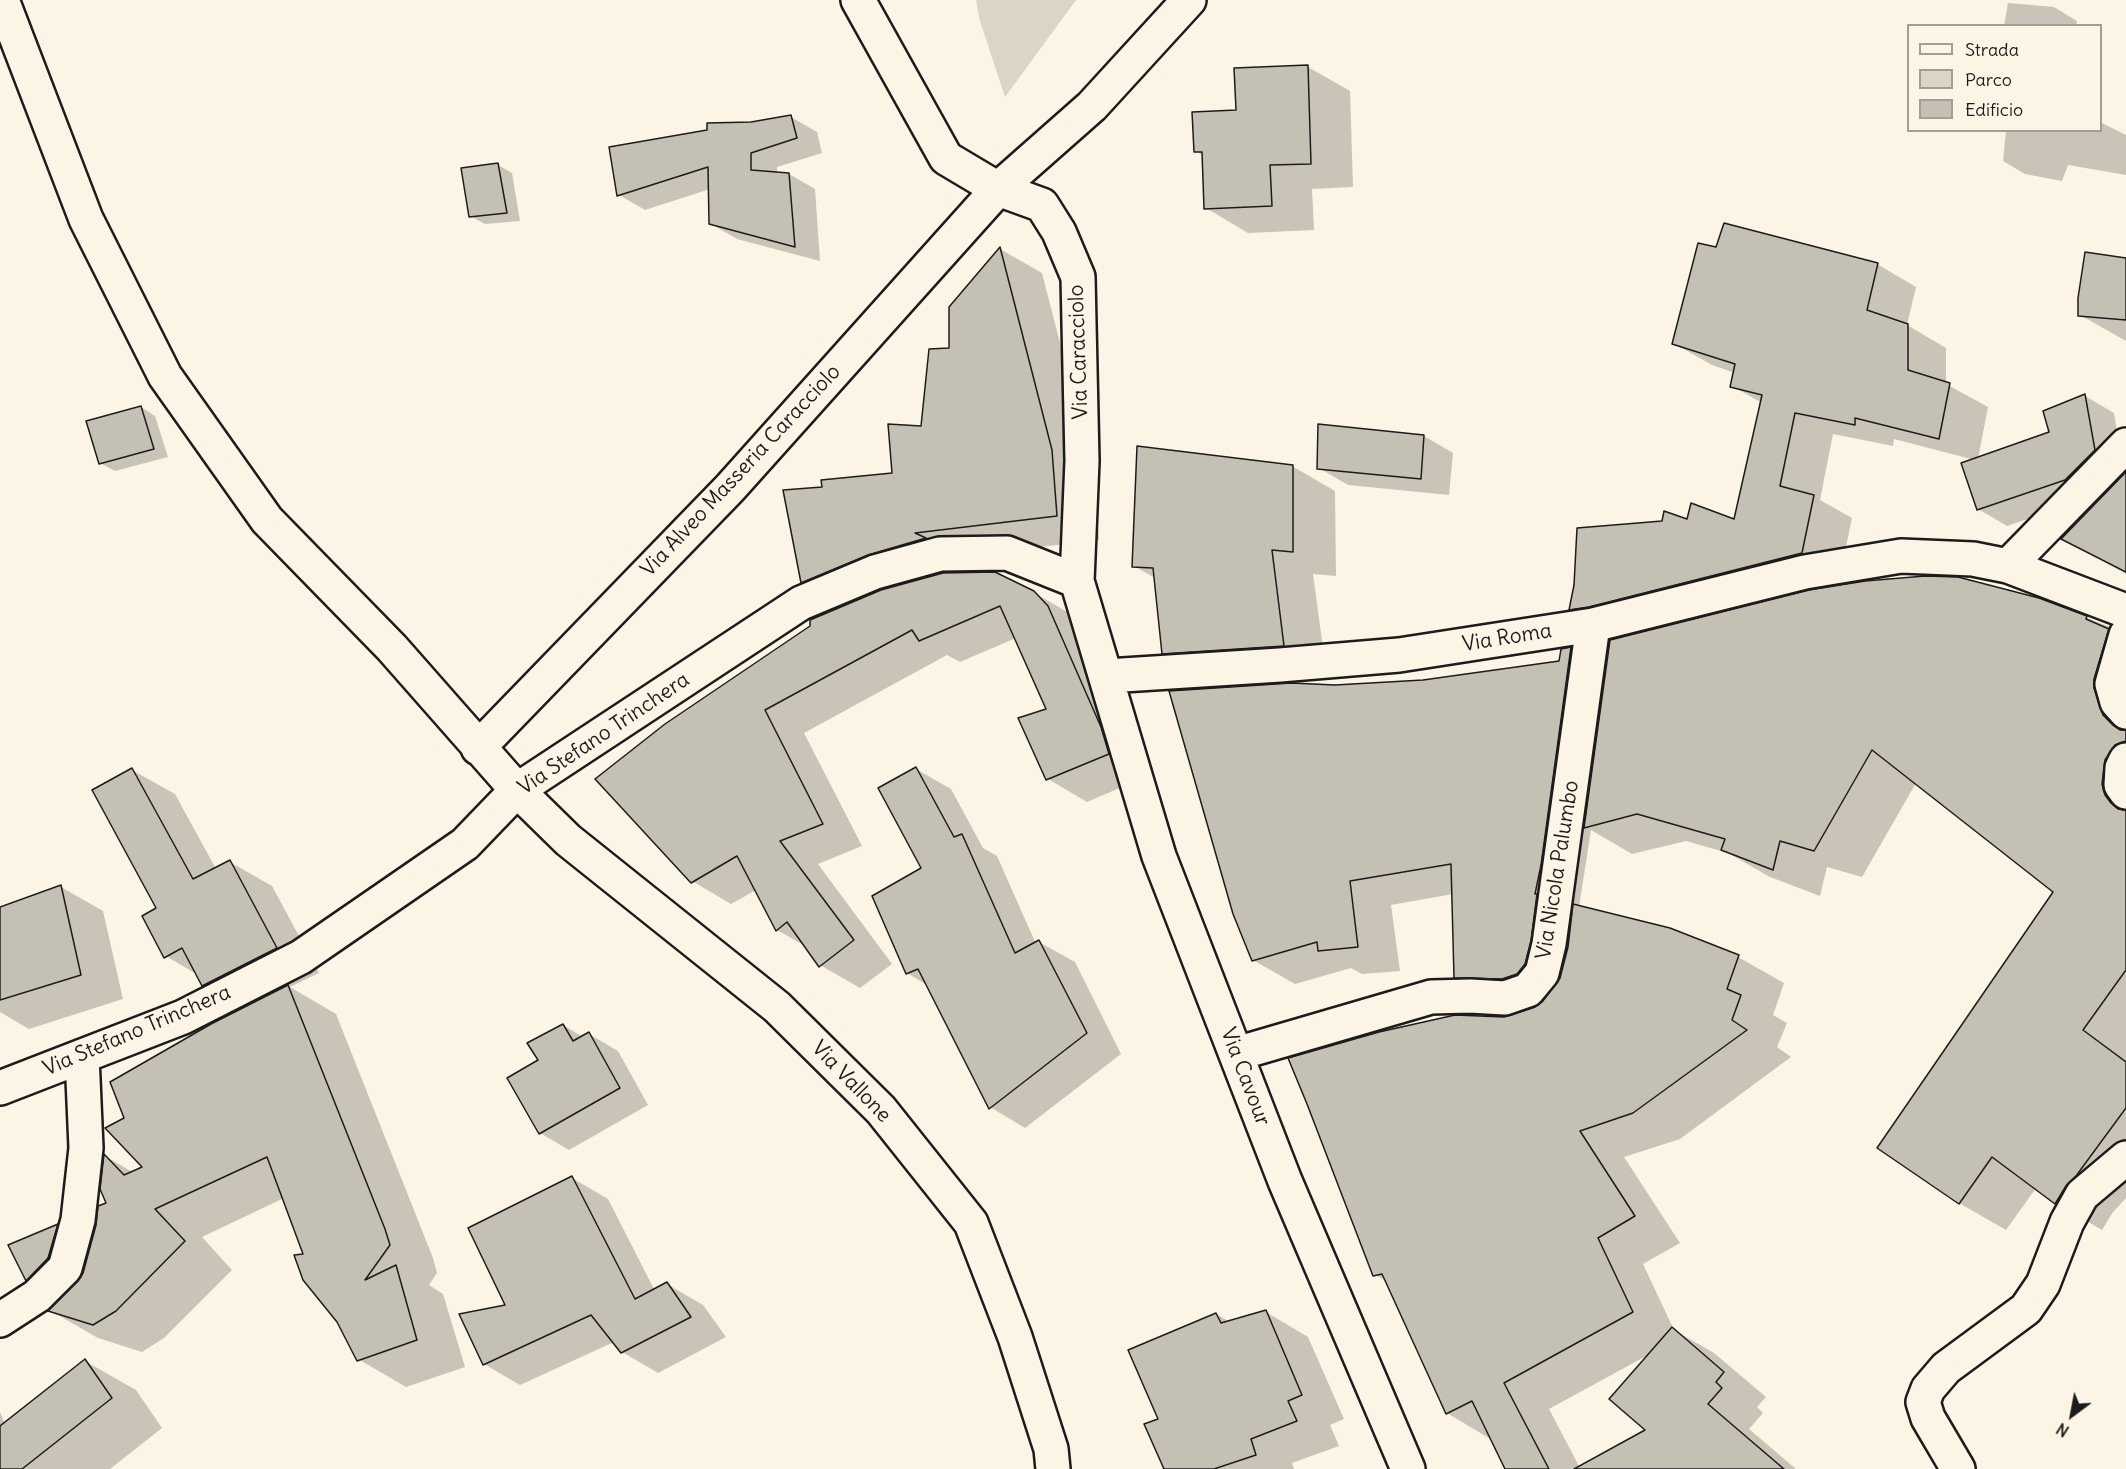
<!DOCTYPE html>
<html>
<head>
<meta charset="utf-8">
<style>
	body { margin:0 }
	#map { position:relative; width:2126px; height:1469px; overflow:hidden; background:#fcf5e5; font-family:Delius,sans-serif }
	canvas { display:block }
	.legend { position:absolute; left:1907px; top:24px; width:195px; height:108px; box-sizing:border-box; background:#fcf5e5; border:2px solid #a29e95; margin:0; padding:8px 10px; list-style:none; font-size:18px; color:#1c1c1c }
	.legend li { display:flex; align-items:center; gap:12px; height:30px }
	.legend b { width:30px; border:2px solid #a29e95 }
	.north { position:absolute; left:2042px; top:1385px; width:60px; height:60px; -webkit-text-stroke:4px #fcf5e5; paint-order:stroke; rotate:212deg; font-size:16px; font-weight:700; line-height:24px; text-align:center; color:#1c1c1c }
	.north::after { content:''; display:block; margin:auto; width:21px; height:27px; background:#1c1c1c; clip-path:polygon(50% 0,100% 100%,50% 72%,0 100%) }
</style>
</head>
<body>
<div id="map">
<canvas width="2126" height="1469"></canvas>
<ul class="legend">
<li><b style="height:8px;background:#fcf5e5"></b>Strada</li>
<li><b style="height:16px;background:#dbd5c8"></b>Parco</li>
<li><b style="height:16px;background:#c4c0b3"></b>Edificio</li>
</ul>
<div class="north">N</div>
</div>
<script>
const ctx = document.querySelector('canvas').getContext('2d');
ctx.lineJoin = 'round';
function fillPath(path, color) { ctx.fillStyle = color; ctx.fill(path, 'evenodd'); }
const shape = rows => new Path2D(rows.map(r => 'M' + r).join(''));
function trace(path, color, width, dash) { ctx.strokeStyle = color; ctx.lineWidth = width; ctx.lineCap = dash ? 'butt' : 'round'; ctx.setLineDash(dash || []); ctx.stroke(path); }
function write(font, color, halo, rows, align = 'center') {
  ctx.font = font + ' Delius,sans-serif'; ctx.lineWidth = 4.5; ctx.setLineDash([]); ctx.textBaseline = 'middle'; ctx.strokeStyle = halo; ctx.fillStyle = color; for (const [text, x, y, turn = 0] of rows) {
    ctx.save(); ctx.translate(x, y); ctx.rotate((+turn || 0) * Math.PI / 180); ctx.textAlign = isNaN(turn) ? turn : align; if (halo) ctx.strokeText(text, 0, 0); ctx.fillText(text, 0, 0); ctx.restore();
  }
}
fillPath(shape([
	[976,0,1076,0,1005,97,979,18]
]), '#dbd5c8');
fillPath(shape([
	[2008,3,2054,7,2077,21,2076,26,2004,26],
	[1308,67,1350,91,1353,187,1312,189,1314,230,1248,233,1206,208,1204,156,1196,151,1237,111],
	[791,117,817,132,822,153,777,167,777,173,789,174,815,189,820,261,737,239,711,224,710,189,645,210,619,195,751,124],
	[2100,122,2126,135,2126,175,2068,165,2062,181,2025,174,2003,161,2006,130,2100,130],
	[498,165,512,173,520,221,485,224,470,216],
	[1000,249,1042,273,1094,475,1099,540,955,557,893,586,894,588,1033,592,1074,616,1148,776,1087,802,1048,779,1048,710,1016,638,960,662,947,655,804,733,862,846,818,864,892,964,860,988,820,965,807,947,777,930,756,890,731,904,692,881,597,779,845,606,803,582,824,489,894,475,923,427,951,349],
	[1717,249,1877,264,1916,287,1907,325,1946,348,1946,384,1988,407,1978,459,2051,433,2085,396,2114,413,2123,467,2095,496,2007,526,1978,509,1975,460,1894,439,1893,446,1833,434,1820,500,1852,518,1840,575,1609,631,1571,609,1688,521,1735,521,1762,403,1732,386,1735,373,1712,365,1673,343],
	[2126,260,2126,341,2080,315],
	[141,407,155,416,168,457,115,471,100,463],
	[1424,436,1453,453,1449,495,1348,485,1319,468],
	[1292,466,1335,491,1336,576,1313,574,1326,670,1206,677,1163,653,1155,578,1134,566],
	[2126,474,2126,574,2063,539],
	[2038,599,2110,627,2126,636,2126,1198,2113,1212,2102,1230,2056,1203,2036,1188,2006,1230,1959,1203,2055,892,1916,783,1862,877,1827,867,1820,896,1770,877,1728,853,1686,841,1632,854,1591,830,1579,907,1738,957,1784,983,1773,1015,1787,1023,1777,1047,1791,1057,1680,1139,1624,1157,1680,1243,1643,1264,1674,1330,1714,1353,1766,1397,1757,1407,1763,1413,1749,1429,1796,1469,1674,1469,1647,1430,1648,1355,1549,1409,1580,1468,1619,1469,1507,1469,1492,1440,1447,1413,1388,1282,1374,1274,1511,1017,1535,1009,1545,1002,1497,1001,1456,977,1453,894,1391,905,1400,971,1362,974,1351,968,1295,984,1253,960,1335,687,1423,681,1560,662,1571,649,1607,670],
	[916,769,951,789,983,848,997,856,1036,944,1039,942,1075,962,1121,1054,1025,1128,990,1107,927,985,907,973,923,868],
	[132,770,175,794,216,869,230,862,272,886,319,973,290,987,336,1014,433,1258,437,1273,429,1285,443,1294,465,1367,406,1387,358,1359,305,1255,284,1198,202,1237,232,1270,164,1338,142,1352,98,1338,51,1311,79,1282,84,1273,108,1204,105,1156,134,1173,145,1168,126,1119,244,1009,203,985,198,975,166,956],
	[61,887,103,911,123,999,29,1029,0,1012,0,908],
	[563,1025,583,1037,589,1034,618,1051,648,1105,569,1150,540,1133,540,1061],
	[572,1178,608,1199,655,1291,667,1284,703,1305,726,1337,658,1373,622,1352,614,1342,520,1385,484,1364,507,1306],
	[58,1225,71,1233,41,1288,27,1280],
	[1266,1312,1308,1337,1344,1419,1330,1425,1339,1446,1292,1463,1294,1469,1165,1469,1160,1420,1216,1314,1230,1322],
	[85,1361,136,1390,162,1428,110,1469,0,1469,0,1412,5,1424]
]), '#0003');
const building = shape([
	[1308,65,1311,164,1270,165,1272,206,1204,209,1202,152,1194,152,1192,112,1236,110,1234,68,1308,65],
	[791,115,797,138,751,153,751,170,789,173,795,247,709,224,708,167,617,196,609,147,707,130,707,123,751,122,791,115],
	[498,163,507,213,469,217,461,168,498,163],
	[1724,223,1878,263,1867,310,1908,324,1908,370,1950,383,1939,439,1855,418,1855,425,1795,413,1780,486,1814,495,1802,553,1589,607,1569,610,1574,585,1577,528,1662,521,1664,511,1687,519,1691,503,1734,519,1762,395,1730,387,1735,364,1672,344,1698,243,1716,247,1724,223],
	[1000,247,1052,450,1057,516,915,533,926,538,868,555,801,583,783,490,822,487,821,480,892,473,888,424,921,426,929,349,949,348,949,307,1000,247],
	[2085,252,2126,258,2126,320,2078,316,2078,298,2085,252],
	[2085,394,2095,450,2065,480,1977,510,1961,463,2049,432,2043,411,2085,394],
	[141,406,154,449,99,464,86,421,141,406],
	[1318,424,1424,435,1421,479,1317,469,1318,424],
	[1137,446,1293,465,1293,552,1272,550,1284,646,1162,654,1153,568,1132,567,1137,446],
	[2126,472,2126,572,2061,539,2126,472],
	[995,572,1034,591,1048,606,1101,727,1109,754,1046,780,1018,718,1046,709,1000,606,919,641,912,630,765,710,823,824,780,841,854,940,819,967,787,922,776,931,737,856,691,883,595,779,665,724,810,626,810,620,881,590,943,573,995,572],
	[1925,576,1958,577,2039,598,2087,616,2086,619,2109,629,2094,679,2094,688,2103,715,2113,725,2120,730,2126,730,2126,741,2115,745,2105,760,2102,784,2105,795,2111,803,2118,809,2126,810,2126,970,2083,1030,2126,1062,2126,1108,2076,1176,2066,1186,2055,1204,1992,1157,1959,1204,1877,1148,2053,892,1872,750,1814,851,1780,841,1773,870,1721,850,1725,839,1637,814,1584,828,1610,640,1809,590,1865,581,1925,576],
	[1571,647,1541,865,1535,894,1537,894,1531,941,1525,964,1517,974,1502,979,1454,978,1451,864,1350,881,1358,947,1318,951,1317,942,1252,961,1233,914,1169,691,1291,683,1335,685,1423,680,1559,661,1561,649,1571,647],
	[916,767,954,837,962,834,1015,953,1039,940,1087,1033,989,1109,918,969,906,974,872,896,921,868,878,788,916,767],
	[132,768,193,879,230,860,277,948,202,986,182,948,164,958,142,916,156,908,92,790,132,768],
	[61,885,81,975,0,1000,0,907,61,885],
	[1573,904,1670,928,1739,955,1727,989,1741,995,1732,1020,1747,1030,1633,1113,1580,1131,1635,1216,1598,1238,1633,1312,1504,1383,1549,1469,1505,1469,1472,1401,1446,1414,1382,1274,1373,1276,1307,1104,1288,1058,1379,1032,1455,1015,1504,1017,1535,1007,1542,1002,1560,978,1568,947,1573,904],
	[288,985,385,1229,390,1245,365,1280,396,1265,417,1340,357,1361,337,1322,303,1280,294,1255,303,1254,267,1157,155,1209,185,1241,116,1311,93,1325,48,1311,78,1281,83,1273,96,1225,98,1206,106,1203,100,1189,104,1154,124,1175,142,1167,105,1128,124,1118,110,1082,211,1024,288,985],
	[563,1024,573,1041,589,1032,620,1088,539,1134,507,1078,538,1060,527,1043,563,1024],
	[572,1176,635,1299,667,1282,691,1317,621,1353,591,1315,483,1365,459,1314,505,1305,468,1228,572,1176],
	[58,1224,48,1258,26,1281,8,1245,58,1224],
	[1266,1310,1302,1395,1288,1401,1297,1421,1251,1439,1256,1455,1214,1469,1164,1469,1144,1424,1158,1419,1128,1350,1216,1313,1221,1323,1266,1310],
	[1672,1327,1724,1372,1716,1382,1722,1388,1708,1404,1784,1469,1574,1469,1645,1430,1609,1399,1672,1327],
	[85,1359,112,1398,22,1469,0,1469,0,1426,85,1359]
]);
fillPath(building, '#c4c0b3');
trace(building, '#1c1c1c', 1.5);
const minor = shape([
	[2,0,86,219,165,376,267,520,392,648,517,790,568,840,777,1007,881,1110,971,1223,1015,1337,1051,1449,1053,1469],
	[858,0,946,158,998,189,1042,205,1059,232,1078,277,1082,461,1077,581,1159,856,1285,1181,1408,1469],
	[2008,566,2126,445],
	[2126,635,2112,684,2117,702,2126,712],
	[1107,676,1280,665,1399,655,1593,625,1805,572,1901,556,1973,559,2008,566,2126,611],
	[478,748,730,488,998,189,1092,106,1189,0],
	[2126,760,2122,768,2121,785,2126,792],
	[1236,1054,1431,997,1470,996,1505,998,1528,990,1542,973,1549,944,1593,625],
	[0,1088,183,1017,301,957,465,844,517,790,801,603,875,572,940,554,1007,553,1077,581],
	[0,1320,37,1296,65,1268,78,1220,86,1148,82,1056],
	[1958,1469,1928,1418,1923,1402,1928,1389,1946,1368,2026,1309,2043,1284,2067,1222,2082,1195,2126,1158]
]);
trace(minor, '#1c1c1c', 38);
trace(minor, '#fcf5e5', 33);
write('21px', '#1c1c1c', '#fcf5e5', [
	["Via Caracciolo",1079,352,-92],
	["Via Alveo Masseria Caracciolo",741,471,-47],
	["Via Roma",1507,638,-9],
	["Via Stefano Trinchera",604,734,-34],
	["Via Nicola Palumbo",1558,870,-81],
	["Via Stefano Trinchera",137,1031,-23],
	["Via Cavour",1245,1077,69],
	["Via Vallone",851,1082,46]
]);
</script>
</body>
</html>
